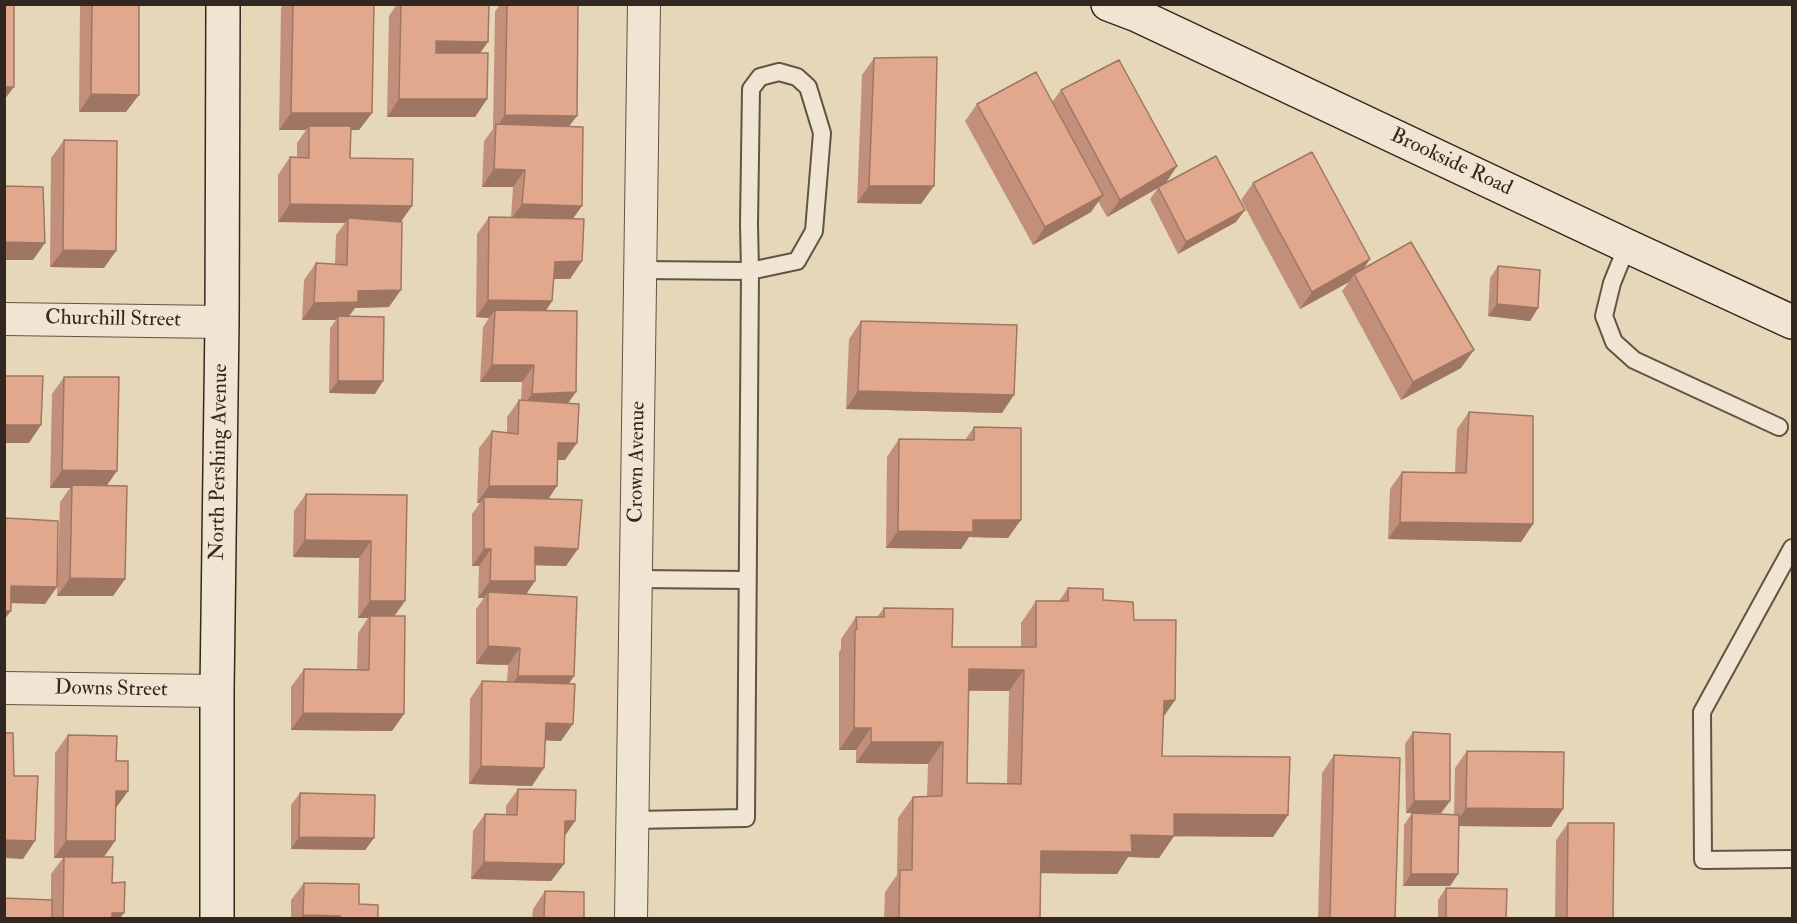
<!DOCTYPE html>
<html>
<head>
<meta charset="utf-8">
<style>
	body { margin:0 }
	#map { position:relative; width:1797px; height:923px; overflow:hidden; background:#e7d7b9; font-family:"IM FELL Double Pica",serif }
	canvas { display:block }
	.frame { position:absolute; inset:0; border:6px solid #332821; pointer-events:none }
</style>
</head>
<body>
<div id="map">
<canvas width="1797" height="923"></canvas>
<div class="frame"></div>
</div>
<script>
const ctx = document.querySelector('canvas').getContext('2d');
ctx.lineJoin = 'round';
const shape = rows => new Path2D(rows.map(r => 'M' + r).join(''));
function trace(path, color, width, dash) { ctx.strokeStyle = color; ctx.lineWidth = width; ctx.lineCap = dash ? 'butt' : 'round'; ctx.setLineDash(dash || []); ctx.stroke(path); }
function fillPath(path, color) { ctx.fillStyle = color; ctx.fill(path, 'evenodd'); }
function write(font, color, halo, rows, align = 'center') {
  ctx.font = font + ' "IM FELL Double Pica",serif'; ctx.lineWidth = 4.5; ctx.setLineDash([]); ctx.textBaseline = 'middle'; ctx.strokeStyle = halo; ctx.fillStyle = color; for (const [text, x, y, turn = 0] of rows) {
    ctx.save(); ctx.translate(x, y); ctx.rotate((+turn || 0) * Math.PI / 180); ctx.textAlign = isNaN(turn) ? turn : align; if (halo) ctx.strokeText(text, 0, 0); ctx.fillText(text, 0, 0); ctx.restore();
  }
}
const lane = shape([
	[779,72,797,77,808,87,822,133,814,231,797,261,750,271,749,224,751,89,760,77,779,72],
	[1627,246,1612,283,1604,316,1614,342,1634,360,1779,427],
	[1792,548,1702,712,1703,860,1792,859],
	[636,579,747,580],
	[632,820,746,818,750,271,640,270]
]);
const street = shape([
	[4,319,222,322],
	[4,688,217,691],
	[631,918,644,4]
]);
const secondary = shape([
	[1108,4,1137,15,1627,246,1792,322],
	[217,918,217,691,222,322,223,4]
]);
trace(lane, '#605447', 20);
trace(street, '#605447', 34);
trace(secondary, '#332821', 36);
trace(lane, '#efe5d2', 16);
trace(street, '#efe5d2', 32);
trace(secondary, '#efe5d2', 33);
fillPath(shape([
	[80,4,139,4,126,112,79,112],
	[283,4,374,4,372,113,359,130,351,130,350,158,401,222,389,307,355,308,349,316,375,394,329,393,330,328,336,320,302,320,304,280,316,263,335,264,336,235,345,223,278,222,278,175,290,157,297,158,297,143,306,130,279,130,281,8],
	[397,4,489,4,480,53,487,99,475,117,387,117,389,16],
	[500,4,578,4,569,126,573,219,582,261,570,279,554,279,552,301,546,311,568,403,565,460,558,460,548,499,566,566,535,565,535,581,526,594,574,676,569,684,561,741,546,740,532,786,469,784,470,699,482,681,507,682,508,665,476,664,476,609,484,598,478,598,479,566,472,566,472,514,480,503,477,503,479,448,492,431,507,433,507,417,519,400,521,400,522,382,480,382,483,327,489,318,476,317,477,234,489,217,511,217,513,187,482,187,484,141,493,129,495,12],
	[874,58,921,204,857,203,862,75],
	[1061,90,1177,166,1165,184,1236,222,1178,254,1150,199,1158,188,1107,217,1098,201,1091,212,1033,245,965,121,977,104,1052,102],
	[64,140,104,268,50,267,51,158],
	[1253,183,1370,259,1364,268,1461,368,1401,400,1342,291,1349,282,1300,309,1241,200],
	[1498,266,1538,308,1530,321,1488,316,1490,278],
	[861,321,1002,413,846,409,849,339],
	[64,377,107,485,125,579,113,596,57,596,60,502,70,488,50,488,52,394],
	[1469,412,1533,524,1521,542,1388,539,1390,489,1402,472,1455,472,1457,429],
	[974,427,1008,538,969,537,961,549,886,548,887,457,899,439,965,440],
	[306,494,407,495,394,616,392,731,291,730,291,687,304,669,357,670,358,633,368,618,358,618,359,558,293,557,294,511],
	[1068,588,1103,600,1134,620,1175,700,1163,717,1162,756,1288,815,1273,837,1174,836,1159,858,1128,857,1117,874,1041,873,1040,918,884,918,885,892,897,875,898,818,913,797,927,797,928,764,856,763,856,750,839,750,839,652,841,649,841,639,856,617,877,617,884,608,952,647,1021,647,1021,623,1036,601,1059,601],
	[969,691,1009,691,1007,784,967,783],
	[1413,732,1450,801,1441,813,1406,813,1405,744],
	[68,735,116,761,128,791,115,808,115,841,104,857,112,883,120,918,4,918,51,900,51,874,63,858,54,858,55,753],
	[1467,751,1563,809,1551,827,1459,826,1458,874,1450,886,1403,886,1404,825,1412,813,1454,814,1455,768],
	[1334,755,1395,918,1318,918,1322,773],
	[518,789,575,821,565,836,564,864,551,881,471,879,473,831,485,814,506,815,506,806],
	[300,793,374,838,365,850,291,849,291,805],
	[1568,823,1613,918,1555,918,1556,840],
	[304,883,359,904,378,918,291,918,291,900],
	[1446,888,1506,918,1438,918,1438,900],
	[545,891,584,918,532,918,533,909]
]), '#c2907a');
fillPath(shape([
	[436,41,488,42,476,59,424,58],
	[4,87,14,87,4,100],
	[91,94,139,95,126,112,79,112],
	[399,99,487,99,475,117,387,117],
	[291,113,372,113,359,130,309,130,309,126,306,130,279,130],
	[505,115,577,116,564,133,496,128],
	[1177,166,1165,184,1107,217,1120,200],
	[494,169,525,170,513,187,482,187],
	[869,186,934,186,921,204,857,203],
	[1103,195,1091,212,1033,245,1045,227],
	[290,204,412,206,400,223,348,218,345,223,278,222],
	[522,204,582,206,570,223,510,221],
	[1245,210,1236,222,1178,254,1186,242],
	[4,242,45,243,33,260,4,260],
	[63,250,116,251,104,268,50,267],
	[1370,259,1358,276,1354,274,1349,282,1300,309,1312,292],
	[582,261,570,279,543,279,555,262],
	[401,290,389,307,355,308,346,320,338,316,336,320,302,320,314,303,358,291],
	[488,300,552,301,540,319,495,310,489,318,476,317],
	[1497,304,1538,308,1530,321,1488,316],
	[1474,350,1461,368,1401,400,1413,382],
	[492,365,534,365,522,382,480,382],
	[338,381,383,381,375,394,329,393],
	[858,391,1014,395,1002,413,846,409],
	[576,392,564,409,520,411,532,394],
	[4,425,41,425,29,443,4,443],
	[558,443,577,443,565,460,546,460],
	[62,470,117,471,105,488,72,485,70,488,50,488],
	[489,486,557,486,545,504,484,497,480,503,477,503],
	[973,520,1021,520,1008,538,969,537,961,549,886,548,898,531],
	[1400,522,1533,524,1521,542,1388,539],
	[305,540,371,541,359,558,293,557],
	[535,547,578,549,566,566,523,565],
	[484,549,491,549,479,566,472,566],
	[70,578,125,579,113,596,57,596],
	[490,581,535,581,523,599,488,592,484,598,478,598],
	[11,586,57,587,45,604,4,603],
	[370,601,405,601,393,618,370,616,368,618,358,618],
	[4,611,11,611,4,620],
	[488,646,520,648,508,665,476,664],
	[969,669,1024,670,1009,691,954,690],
	[518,676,574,676,562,693,506,693],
	[1175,700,1160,722,1164,701],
	[303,713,404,714,392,731,291,730],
	[546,723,573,724,561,741,534,740],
	[854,728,871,728,856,750,839,750],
	[871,742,943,742,928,764,856,763],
	[481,766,544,768,532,786,469,784],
	[116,791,128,791,116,808,103,808],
	[1414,801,1450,801,1441,813,1406,813],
	[1466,808,1563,809,1551,827,1454,826],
	[1174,814,1288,815,1273,837,1166,836,1174,836,1159,858,1128,857,1117,874,1026,873,1041,851,1131,835],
	[565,821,575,821,563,838],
	[299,837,374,838,365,850,291,849],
	[4,840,35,841,23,859,4,858],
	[66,841,115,841,103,858,54,858],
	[484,862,564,864,551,881,471,879],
	[1411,874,1458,874,1450,886,1403,886],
	[112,913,124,913,120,918,108,918],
	[303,915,340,916,338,918,301,918]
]), '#9e7663');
const building = shape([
	[4,4,14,4,14,87,4,87,4,4],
	[92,4,139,4,139,95,91,94,92,4],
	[293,4,374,4,372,113,291,113,293,4],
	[401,4,489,4,488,42,436,41,436,53,488,53,487,99,399,99,401,4],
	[507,4,578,4,577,116,505,115,507,4],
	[937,57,934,186,869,186,874,58,937,57],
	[1119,60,1177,166,1120,200,1061,90,1119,60],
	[1036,72,1103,195,1045,227,977,104,1036,72],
	[496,124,583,127,582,206,522,204,525,170,494,169,496,124],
	[309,126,351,126,350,158,413,159,412,206,290,204,290,157,309,158,309,126],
	[64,140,117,141,116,251,63,250,64,140],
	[1312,152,1370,259,1312,292,1253,183,1312,152],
	[1216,156,1245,210,1186,242,1158,187,1216,156],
	[4,186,43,187,45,243,4,242,4,186],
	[489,217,584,219,582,261,555,262,552,301,488,300,489,217],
	[348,218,402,222,401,290,358,291,358,302,314,303,316,263,347,265,348,218],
	[1411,242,1474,350,1413,382,1354,274,1411,242],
	[1498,266,1540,270,1538,308,1497,304,1498,266],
	[495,310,577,311,576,392,532,394,534,365,492,365,495,310],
	[338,316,384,317,383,381,338,381,338,316],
	[861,321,1017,325,1014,395,858,391,861,321],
	[4,376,43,376,41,425,4,425,4,376],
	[64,377,119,377,117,471,62,470,64,377],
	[519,400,579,404,577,443,558,443,557,486,489,486,492,431,518,434,519,400],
	[1469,412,1533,416,1533,524,1400,522,1402,472,1466,473,1469,412],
	[974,427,1021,428,1021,520,973,520,973,532,898,531,899,439,974,440,974,427],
	[72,485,127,486,125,579,70,578,72,485],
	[306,494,407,495,405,601,370,601,371,541,305,540,306,494],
	[484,497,582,500,578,549,535,547,535,581,490,581,491,549,484,549,484,497],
	[6,518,58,521,57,587,11,586,11,611,4,611,4,531,6,518],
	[1068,588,1103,589,1103,600,1133,602,1134,620,1176,620,1175,700,1164,701,1162,756,1290,757,1288,815,1174,814,1174,836,1131,835,1132,852,1041,851,1040,918,899,918,900,870,912,870,913,797,942,796,943,742,871,742,871,728,854,728,855,630,857,629,856,617,884,617,884,608,953,609,952,647,1036,647,1036,601,1068,601,1068,588],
	[969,669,1024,670,1021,784,967,783,969,669],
	[488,592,577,597,574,676,518,676,520,648,488,646,488,592],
	[370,616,405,616,404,714,303,713,304,669,369,670,370,616],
	[482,681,575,684,573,724,546,723,544,768,481,766,482,681],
	[1413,732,1450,734,1450,801,1414,801,1413,732],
	[4,733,13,733,14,776,38,776,35,841,4,840,4,733],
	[68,735,117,736,116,761,128,761,128,791,116,791,115,841,66,841,68,735],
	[1467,751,1564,752,1563,809,1466,808,1467,751],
	[1334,755,1400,758,1395,918,1330,918,1334,755],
	[518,789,576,790,575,821,565,821,564,864,484,862,485,814,517,815,518,789],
	[300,793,375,795,374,838,299,837,300,793],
	[1412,813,1459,815,1458,874,1411,874,1412,813],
	[1568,823,1614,823,1613,918,1567,918,1568,823],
	[64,857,113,857,112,883,125,882,124,913,112,913,112,918,63,918,64,857],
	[304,883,359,884,359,904,378,905,378,918,340,918,340,916,303,915,304,883],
	[1446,888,1507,889,1506,918,1446,918,1446,888],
	[545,891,584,892,584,918,544,918,545,891],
	[4,898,52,900,52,918,4,918,4,898]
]);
fillPath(building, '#e2a88e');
trace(building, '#9e7663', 1.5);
write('21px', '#332821', '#efe5d2', [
	["Brookside Road",1451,163,25],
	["Churchill Street",113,320,1],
	["North Pershing Avenue",220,462,-89],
	["Crown Avenue",638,462,-89],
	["Downs Street",111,690,1]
]);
</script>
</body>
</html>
